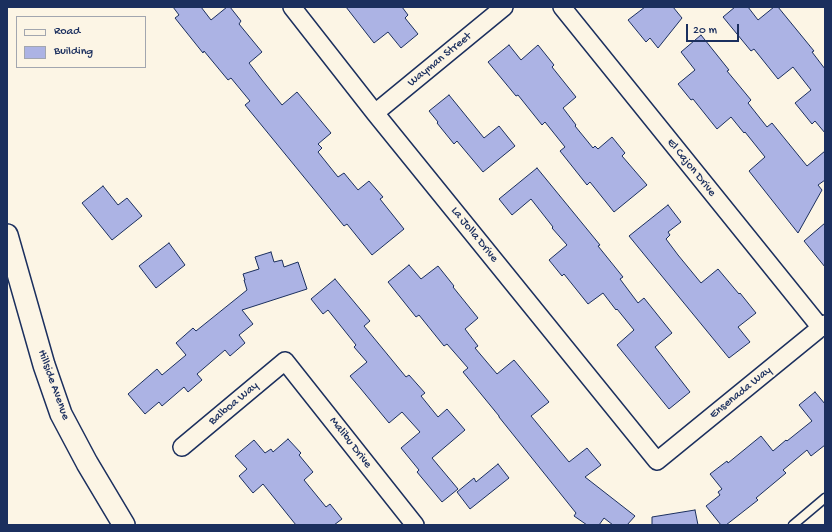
<!DOCTYPE html>
<html>
<head>
<meta charset="utf-8">
<style>
	body { margin:0 }
	#map { position:relative; width:832px; height:532px; overflow:hidden; background:#fcf5e5; font-family:"Gochi Hand",sans-serif }
	canvas { display:block }
	.frame { position:absolute; inset:0; border:8px solid #1b2f5e; pointer-events:none }
	.legend { position:absolute; left:16px; top:16px; width:130px; height:52px; box-sizing:border-box; background:#fcf5e5; border:1px solid #a2a6af; margin:0; padding:5px 7px; list-style:none; font-size:12px; color:#1b2f5e }
	.legend li { display:flex; align-items:center; gap:8px; height:20px }
	.legend b { width:20px; border:1px solid #a2a6af }
	.scale { position:absolute; left:686px; top:24px; width:53px; height:18px; box-sizing:border-box; border:2px solid #1b2f5e; border-top:0; padding-left:5px; font-size:12px; line-height:14px; white-space:nowrap; color:#1b2f5e; -webkit-text-stroke:3px #fcf5e5; paint-order:stroke }
</style>
</head>
<body>
<div id="map">
<canvas width="832" height="532"></canvas>
<div class="frame"></div>
<ul class="legend">
<li><b style="height:5px;background:#fcf5e5"></b>Road</li>
<li><b style="height:11px;background:#acb3e4"></b>Building</li>
</ul>
<div class="scale">20 m</div>
</div>
<script>
const ctx = document.querySelector('canvas').getContext('2d');
ctx.lineJoin = 'round';
function fillPath(path, color) { ctx.fillStyle = color; ctx.fill(path, 'evenodd'); }
const shape = rows => new Path2D(rows.map(r => 'M' + r).join(''));
function trace(path, color, width, dash) { ctx.strokeStyle = color; ctx.lineWidth = width; ctx.lineCap = dash ? 'butt' : 'round'; ctx.setLineDash(dash || []); ctx.stroke(path); }
function write(font, color, halo, rows, align = 'center') {
  ctx.font = font + ' "Gochi Hand",sans-serif'; ctx.lineWidth = 4; ctx.setLineDash([]); ctx.textBaseline = 'middle'; ctx.strokeStyle = halo; ctx.fillStyle = color; for (const [text, x, y, turn = 0] of rows) {
    ctx.save(); ctx.translate(x, y); ctx.rotate((+turn || 0) * Math.PI / 180); ctx.textAlign = isNaN(turn) ? turn : align; if (halo) ctx.strokeText(text, 0, 0); ctx.fillText(text, 0, 0); ctx.restore();
  }
}
const building = shape([
	[173,7,201,7,211,20,227,7,230,7,241,21,239,24,262,52,249,63,262,80,282,105,297,92,331,133,318,144,322,148,318,152,338,177,344,173,358,190,369,181,383,197,380,199,404,229,372,255,347,224,344,226,245,105,250,101,231,78,228,80,204,51,203,53,175,18,179,15,173,7],
	[346,7,402,7,408,15,405,18,418,34,401,48,388,32,374,43,346,7],
	[645,7,673,7,682,18,658,48,650,38,646,42,628,20,645,7],
	[735,7,748,7,758,20,774,7,778,7,814,51,812,52,825,69,825,133,815,121,812,124,795,103,811,90,793,67,778,79,754,49,751,51,723,17,735,7],
	[701,35,729,70,727,71,751,100,748,103,767,127,772,123,807,166,825,151,825,180,818,185,822,190,798,233,749,171,765,157,745,132,744,133,731,117,717,129,693,99,691,100,678,84,695,70,681,52,701,35],
	[509,45,521,60,538,45,554,65,552,67,576,97,563,108,576,125,575,126,593,148,595,146,598,149,612,137,625,153,622,156,647,185,614,212,590,182,587,185,560,151,565,147,545,122,542,125,518,95,516,96,488,62,509,45],
	[449,95,484,138,499,126,515,146,483,172,457,141,454,144,437,123,438,122,429,111,449,95],
	[537,168,600,245,598,246,623,277,620,279,638,303,644,298,672,333,655,347,690,392,669,409,617,345,634,330,617,309,616,310,603,293,588,304,564,274,562,276,549,260,567,245,552,228,553,227,531,199,512,215,499,199,537,168],
	[103,186,118,205,127,198,142,216,112,240,82,203,103,186],
	[668,205,681,222,668,232,670,235,666,239,678,255,701,283,718,269,739,294,740,293,756,313,738,327,750,342,729,358,629,236,668,205],
	[825,223,825,267,804,241,825,223],
	[169,243,185,265,156,288,139,266,169,243],
	[271,252,274,262,282,260,284,267,298,262,307,289,242,310,253,324,239,335,245,343,230,356,225,350,197,374,202,380,188,392,184,387,162,406,159,402,145,414,128,394,157,369,162,375,186,355,176,343,193,328,196,331,247,290,244,280,245,280,243,274,259,269,255,257,271,252],
	[409,265,421,279,438,266,454,286,453,287,478,318,465,329,478,346,475,348,497,374,514,360,549,402,531,416,569,462,587,448,601,465,585,477,635,516,627,525,613,525,604,518,599,525,587,525,574,516,576,513,499,417,499,416,463,372,468,368,447,344,444,346,419,315,416,317,388,282,409,265],
	[335,279,370,321,364,326,406,377,409,375,425,393,421,396,438,417,447,409,465,430,432,458,458,489,442,502,417,472,419,470,401,448,420,432,402,412,389,423,361,389,350,376,367,362,354,347,356,345,328,310,323,314,311,299,335,279],
	[815,392,825,404,825,445,811,456,807,450,783,470,786,473,756,498,758,500,726,525,721,525,706,506,720,495,718,492,722,489,710,474,727,461,728,463,761,436,773,451,786,440,787,441,812,421,799,405,815,392],
	[288,439,301,453,299,455,313,472,304,480,326,507,330,504,342,519,334,525,296,525,263,484,253,493,239,476,247,469,235,456,254,440,265,453,271,449,273,452,288,439],
	[498,464,509,478,470,509,457,492,474,478,476,482,498,464],
	[695,510,698,525,652,525,652,517,695,510]
]);
fillPath(building, '#acb3e4');
trace(building, '#1b2f5e', 1);
const service = shape([
	[793,525,825,498]
]);
const minor = shape([
	[292,7,375,113,657,461,825,324],
	[562,7,821,328],
	[375,113,504,7],
	[182,447,285,361,415,525]
]);
const tertiary = shape([
	[7,235,44,365,61,414,87,463,124,525]
]);
trace(service, '#1b2f5e', 11);
trace(minor, '#1b2f5e', 20);
trace(tertiary, '#1b2f5e', 24);
trace(service, '#fcf5e5', 8);
trace(minor, '#fcf5e5', 17);
trace(tertiary, '#fcf5e5', 21);
write('12px', '#1b2f5e', '#fcf5e5', [
	["Wayman Street",440,60,-39],
	["El Cajon Drive",691,168,51],
	["La Jolla Drive",474,235,51],
	["Hillside Avenue",53,385,70],
	["Ensenada Way",741,393,-39],
	["Balboa Way",234,404,-40],
	["Malibu Drive",350,443,52]
]);
</script>
</body>
</html>
